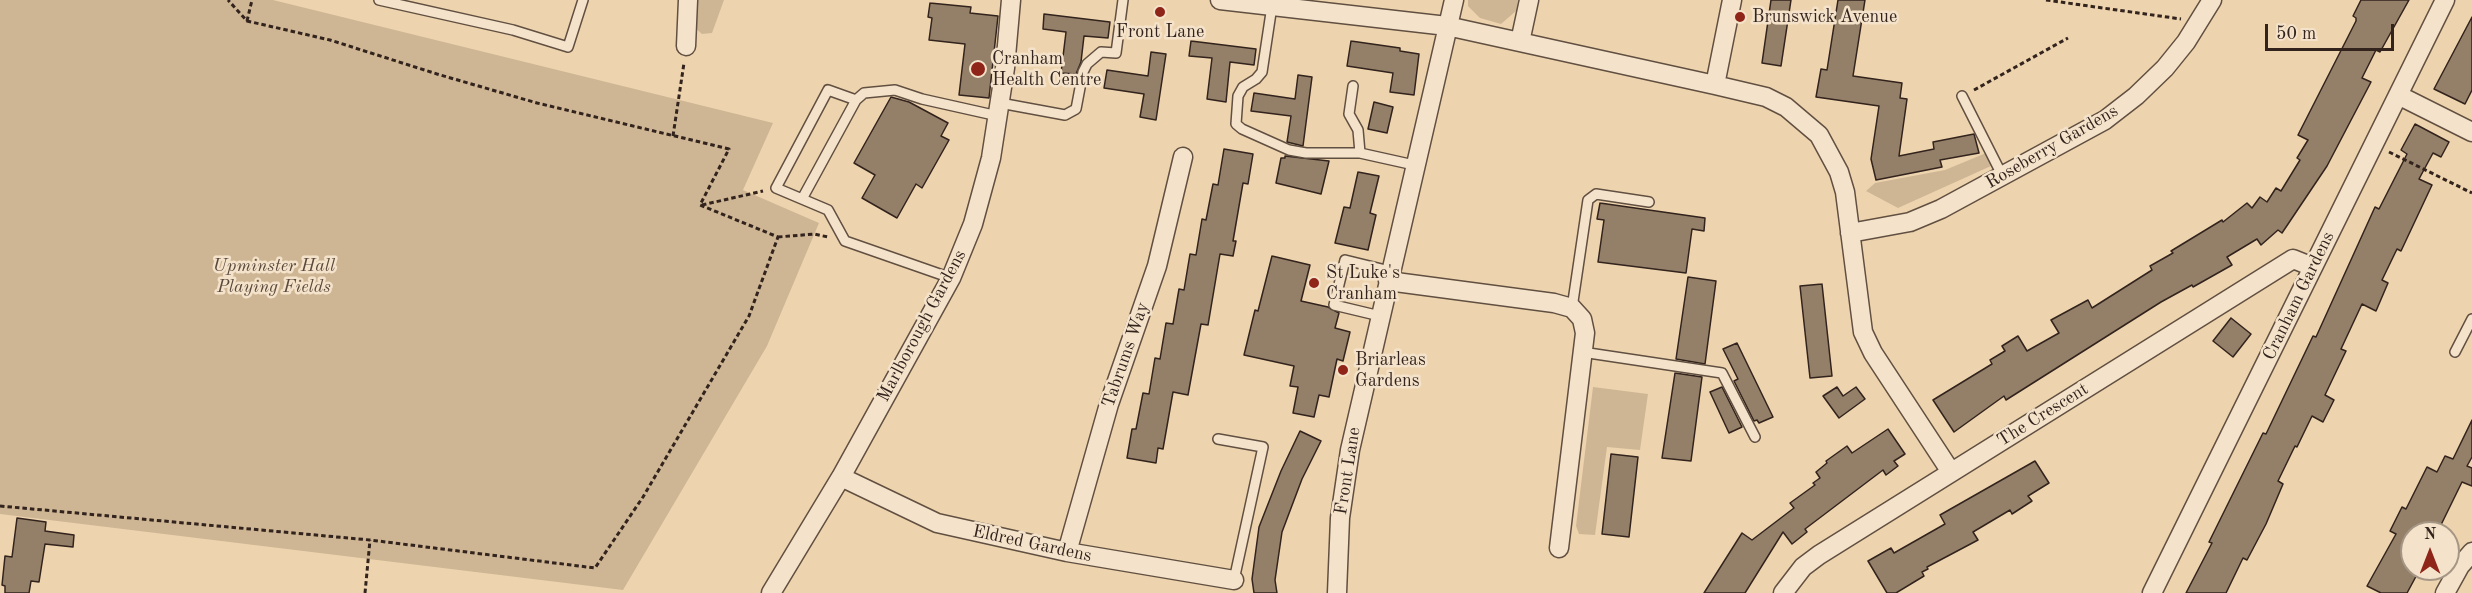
<!DOCTYPE html>
<html>
<head>
<meta charset="utf-8">
<style>
	body { margin:0 }
	#map { position:relative; width:2472px; height:593px; overflow:hidden; background:#eed4ae; font-family:"Old Standard TT",serif }
	canvas { display:block }
	.north { position:absolute; left:2400px; top:521px; width:60px; height:60px; box-sizing:border-box; background:#f4e3ca; border:2px solid #a69685; border-radius:50%; rotate:0deg; font-size:16px; font-weight:700; line-height:24px; text-align:center; color:#32231d }
	.north::after { content:''; display:block; margin:auto; width:21px; height:27px; background:#8f2418; clip-path:polygon(50% 0,100% 100%,50% 72%,0 100%) }
	.scale { position:absolute; left:2265px; top:24px; width:129px; height:27px; box-sizing:border-box; border:3px solid #32231d; border-top:0; padding-left:8px; font-size:18px; line-height:21px; white-space:nowrap; color:#32231d; -webkit-text-stroke:4px #f4e3ca; paint-order:stroke }
</style>
</head>
<body>
<div id="map">
<canvas width="2472" height="593"></canvas>
<div class="north">N</div>
<div class="scale">50 m</div>
</div>
<script>
const ctx = document.querySelector('canvas').getContext('2d');
ctx.lineJoin = 'round';
function fillPath(path, color) { ctx.fillStyle = color; ctx.fill(path, 'evenodd'); }
const shape = rows => new Path2D(rows.map(r => 'M' + r).join(''));
function trace(path, color, width, dash) { ctx.strokeStyle = color; ctx.lineWidth = width; ctx.lineCap = dash ? 'butt' : 'round'; ctx.setLineDash(dash || []); ctx.stroke(path); }
function write(font, color, halo, rows, align = 'center') {
  ctx.font = font + ' "Old Standard TT",serif'; ctx.lineWidth = 5; ctx.setLineDash([]); ctx.textBaseline = 'middle'; ctx.strokeStyle = halo; ctx.fillStyle = color; for (const [text, x, y, turn = 0] of rows) {
    ctx.save(); ctx.translate(x, y); ctx.rotate((+turn || 0) * Math.PI / 180); ctx.textAlign = isNaN(turn) ? turn : align; if (halo) ctx.strokeText(text, 0, 0); ctx.fillText(text, 0, 0); ctx.restore();
  }
}
fillPath(shape([
	[0,0,273,0,773,123,743,190,819,223,767,346,623,590,0,514],
	[695,0,724,0,712,33,702,34,694,27],
	[1468,0,1518,0,1516,11,1501,24,1480,18,1468,6],
	[1986,153,1991,166,1898,208,1866,191,1875,183,1945,170],
	[1593,387,1648,394,1640,450,1607,447,1595,535,1579,534,1576,526]
]), '#ceb695');
const building = shape([
	[1771,0,1791,0,1781,66,1762,63,1771,0],
	[1838,0,1865,0,1853,76,1902,83,1900,98,1907,99,1899,156,1934,149,1933,142,1974,134,1979,153,1940,160,1942,167,1876,180,1871,159,1879,106,1816,97,1821,69,1827,70,1838,0],
	[2361,0,2409,0,2380,52,2376,50,2362,78,2371,82,2327,166,2282,233,2278,230,2261,245,2257,239,2227,257,2232,265,2193,287,2192,285,2161,302,2006,400,2004,396,1954,432,1933,400,1992,364,1990,360,2005,351,2002,346,2018,336,2027,351,2059,333,2051,320,2088,300,2092,308,2152,270,2150,266,2173,253,2171,251,2222,220,2223,222,2247,203,2252,208,2260,197,2267,202,2276,188,2281,191,2300,160,2297,158,2308,140,2298,135,2356,21,2356,18,2353,16,2361,0],
	[930,3,971,7,970,13,998,16,989,98,959,95,965,44,929,40,932,18,928,17,930,3],
	[1044,14,1110,22,1108,38,1084,36,1081,62,1076,74,1061,73,1066,32,1043,29,1044,14],
	[2472,17,2472,90,2465,104,2434,89,2472,17],
	[1191,41,1256,49,1254,65,1230,62,1226,102,1207,99,1212,58,1189,56,1191,41],
	[1351,41,1400,48,1400,51,1419,54,1414,95,1390,92,1393,73,1347,66,1351,41],
	[1151,52,1166,54,1156,120,1140,117,1144,94,1104,88,1107,70,1148,76,1151,52],
	[1298,75,1312,77,1303,146,1287,142,1291,116,1251,111,1254,93,1295,99,1298,75],
	[891,97,909,102,948,123,941,136,949,140,922,188,916,184,897,218,862,198,875,175,854,163,891,97],
	[1374,102,1393,107,1387,133,1368,129,1374,102],
	[2415,124,2449,142,2441,157,2433,153,2419,179,2432,185,2401,251,2397,249,2382,280,2388,283,2376,311,2362,304,2341,349,2346,351,2325,395,2334,400,2323,422,2312,416,2297,447,2295,446,2278,481,2283,484,2266,524,2247,560,2243,558,2226,593,2186,593,2212,543,2209,542,2263,433,2266,434,2313,336,2316,337,2375,207,2379,209,2407,154,2401,150,2415,124],
	[1224,149,1253,154,1248,184,1243,183,1233,241,1236,241,1233,256,1220,254,1208,325,1201,324,1188,395,1173,392,1163,449,1158,448,1156,463,1127,458,1132,429,1136,429,1143,393,1149,394,1155,358,1160,359,1166,323,1173,324,1179,289,1184,290,1190,254,1196,255,1202,219,1206,220,1213,184,1218,185,1224,149],
	[1285,156,1329,161,1321,194,1276,183,1281,158,1285,158,1285,156],
	[1358,172,1379,176,1370,213,1376,215,1368,250,1335,243,1344,207,1350,208,1358,172],
	[1600,203,1705,218,1704,231,1692,229,1686,273,1598,262,1604,220,1597,219,1600,203],
	[1272,256,1310,265,1301,301,1328,307,1339,313,1335,328,1350,332,1343,361,1337,359,1329,397,1319,395,1314,417,1293,413,1298,387,1290,386,1294,366,1244,355,1255,310,1258,311,1272,256],
	[1688,277,1716,281,1705,364,1676,359,1688,277],
	[1822,284,1832,376,1810,378,1800,286,1822,284],
	[2231,318,2251,334,2233,357,2213,341,2231,318],
	[1737,343,1773,417,1759,423,1757,420,1754,421,1734,381,1738,379,1723,349,1737,343],
	[1675,373,1702,377,1691,461,1662,458,1675,373],
	[1722,387,1742,427,1729,433,1710,392,1722,387],
	[1837,387,1843,396,1856,387,1865,399,1839,418,1823,396,1837,387],
	[2472,420,2472,457,2467,466,2472,468,2472,486,2462,482,2437,533,2412,533,2412,569,2420,569,2407,593,2381,593,2367,586,2396,534,2390,531,2402,507,2406,509,2427,467,2437,472,2445,456,2453,459,2472,420],
	[1888,429,1905,454,1894,461,1898,466,1886,475,1883,470,1805,529,1807,532,1792,544,1783,532,1745,593,1704,593,1742,533,1752,540,1794,508,1790,503,1815,485,1813,483,1820,478,1816,472,1827,463,1826,461,1847,446,1852,453,1888,429],
	[1300,431,1321,441,1302,479,1282,532,1275,580,1277,593,1254,593,1252,579,1259,527,1281,471,1300,431],
	[1611,454,1638,457,1629,537,1602,534,1611,454],
	[2035,461,2049,483,2028,496,2032,501,2012,514,2010,510,1973,532,1978,540,1927,567,1928,569,1922,572,1924,576,1896,593,1887,593,1868,561,1891,548,1894,553,1945,524,1940,515,2035,461],
	[17,518,46,522,45,531,74,535,73,547,45,544,39,582,31,581,29,593,5,593,5,586,2,585,5,556,12,557,17,518]
]);
fillPath(building, '#947f68');
trace(building, '#32231d', 1.5);
const lane = shape([
	[379,0,513,30,568,47,583,0],
	[1272,6,1262,72,1256,79,1243,87,1238,96,1236,124,1242,129,1289,150,1306,153,1360,153,1414,165],
	[1353,86,1349,114,1358,130,1360,153],
	[1962,96,2003,177],
	[856,100,828,90,776,188,802,199,856,100,864,93,895,90,922,99,998,116],
	[1000,103,1065,115,1076,109,1083,72,1087,64,1101,52,1116,53,1123,0],
	[802,199,828,210,845,241,951,278],
	[1572,308,1588,200,1596,194,1649,202],
	[1380,316,1334,305,1345,260,1390,271],
	[1582,352,1722,373,1755,437],
	[2455,352,2472,319],
	[1218,439,1263,447,1234,580]
]);
const street = shape([
	[1220,0,1447,26,1715,85,1766,97,1786,107,1819,135,1839,172,1845,192,1863,332,1873,353,1951,472],
	[1520,42,1529,0],
	[686,46,688,0],
	[1715,85,1732,0],
	[2398,95,2472,132],
	[1850,233,1910,222,1941,209,2105,120,2136,96,2165,68,2186,42,2212,0],
	[1388,281,1554,303,1572,308,1582,319,1585,333,1559,548],
	[841,477,937,523,1067,552,1234,580],
	[1067,552,1109,404,1157,266,1183,157],
	[771,593,841,477,951,278,973,224,991,158,1005,68,1011,0],
	[1337,593,1340,518,1350,450,1454,0],
	[1783,593,1803,567,1819,555,2293,259,2313,267],
	[2152,593,2445,0],
	[2445,593,2460,566,2472,552]
]);
trace(lane, '#614f41', 12);
trace(street, '#614f41', 21);
trace(shape([
	[2046,0,2181,19],
	[247,21,252,0],
	[1974,90,2068,38],
	[673,136,684,63],
	[2389,152,2472,193],
	[702,205,763,191],
	[778,237,814,234,828,237],
	[0,506,370,540,595,568,643,497,749,316,778,237,700,205,729,149,537,103,437,74,330,40,247,21,228,0],
	[365,593,370,540]
]), '#32231d', 3, [4.5, 3]);
trace(lane, '#f4e3ca', 9);
trace(street, '#f4e3ca', 18);
for (const [x, y, r, color] of [
	[1160,12,6,"#8f2418"],
	[1740,17,6,"#8f2418"],
	[978,69,8,"#8f2418"],
	[1314,283,6,"#8f2418"],
	[1343,370,6,"#8f2418"]
]) { const dot = new Path2D(); dot.arc(x, y, r, 0, 2 * Math.PI); ctx.fillStyle = color; ctx.fill(dot); trace(dot, '#f4e3ca', 2); }
write('18px', '#32231d', '#f4e3ca', [
	["Brunswick Avenue",1752,17],
	["Front Lane",1160,32,"center"],
	["Cranham",992,59],
	["Health Centre",992,80],
	["St Luke's",1326,273],
	["Cranham",1326,294],
	["Briarleas",1355,360],
	["Gardens",1355,381]
], 'left');
write('18px', '#32231d', '#f4e3ca', [
	["Roseberry Gardens",2052,147,-30],
	["Cranham Gardens",2299,296,-64],
	["Marlborough Gardens",922,326,-62],
	["Tabrums Way",1126,355,-71],
	["The Crescent",2043,415,-32],
	["Front Lane",1348,471,-81],
	["Eldred Gardens",1032,544,12]
]);
write('italic 18px', '#59483b', '#f4e3ca', [
	["Upminster Hall",274,266],
	["Playing Fields",274,287]
]);
</script>
</body>
</html>
